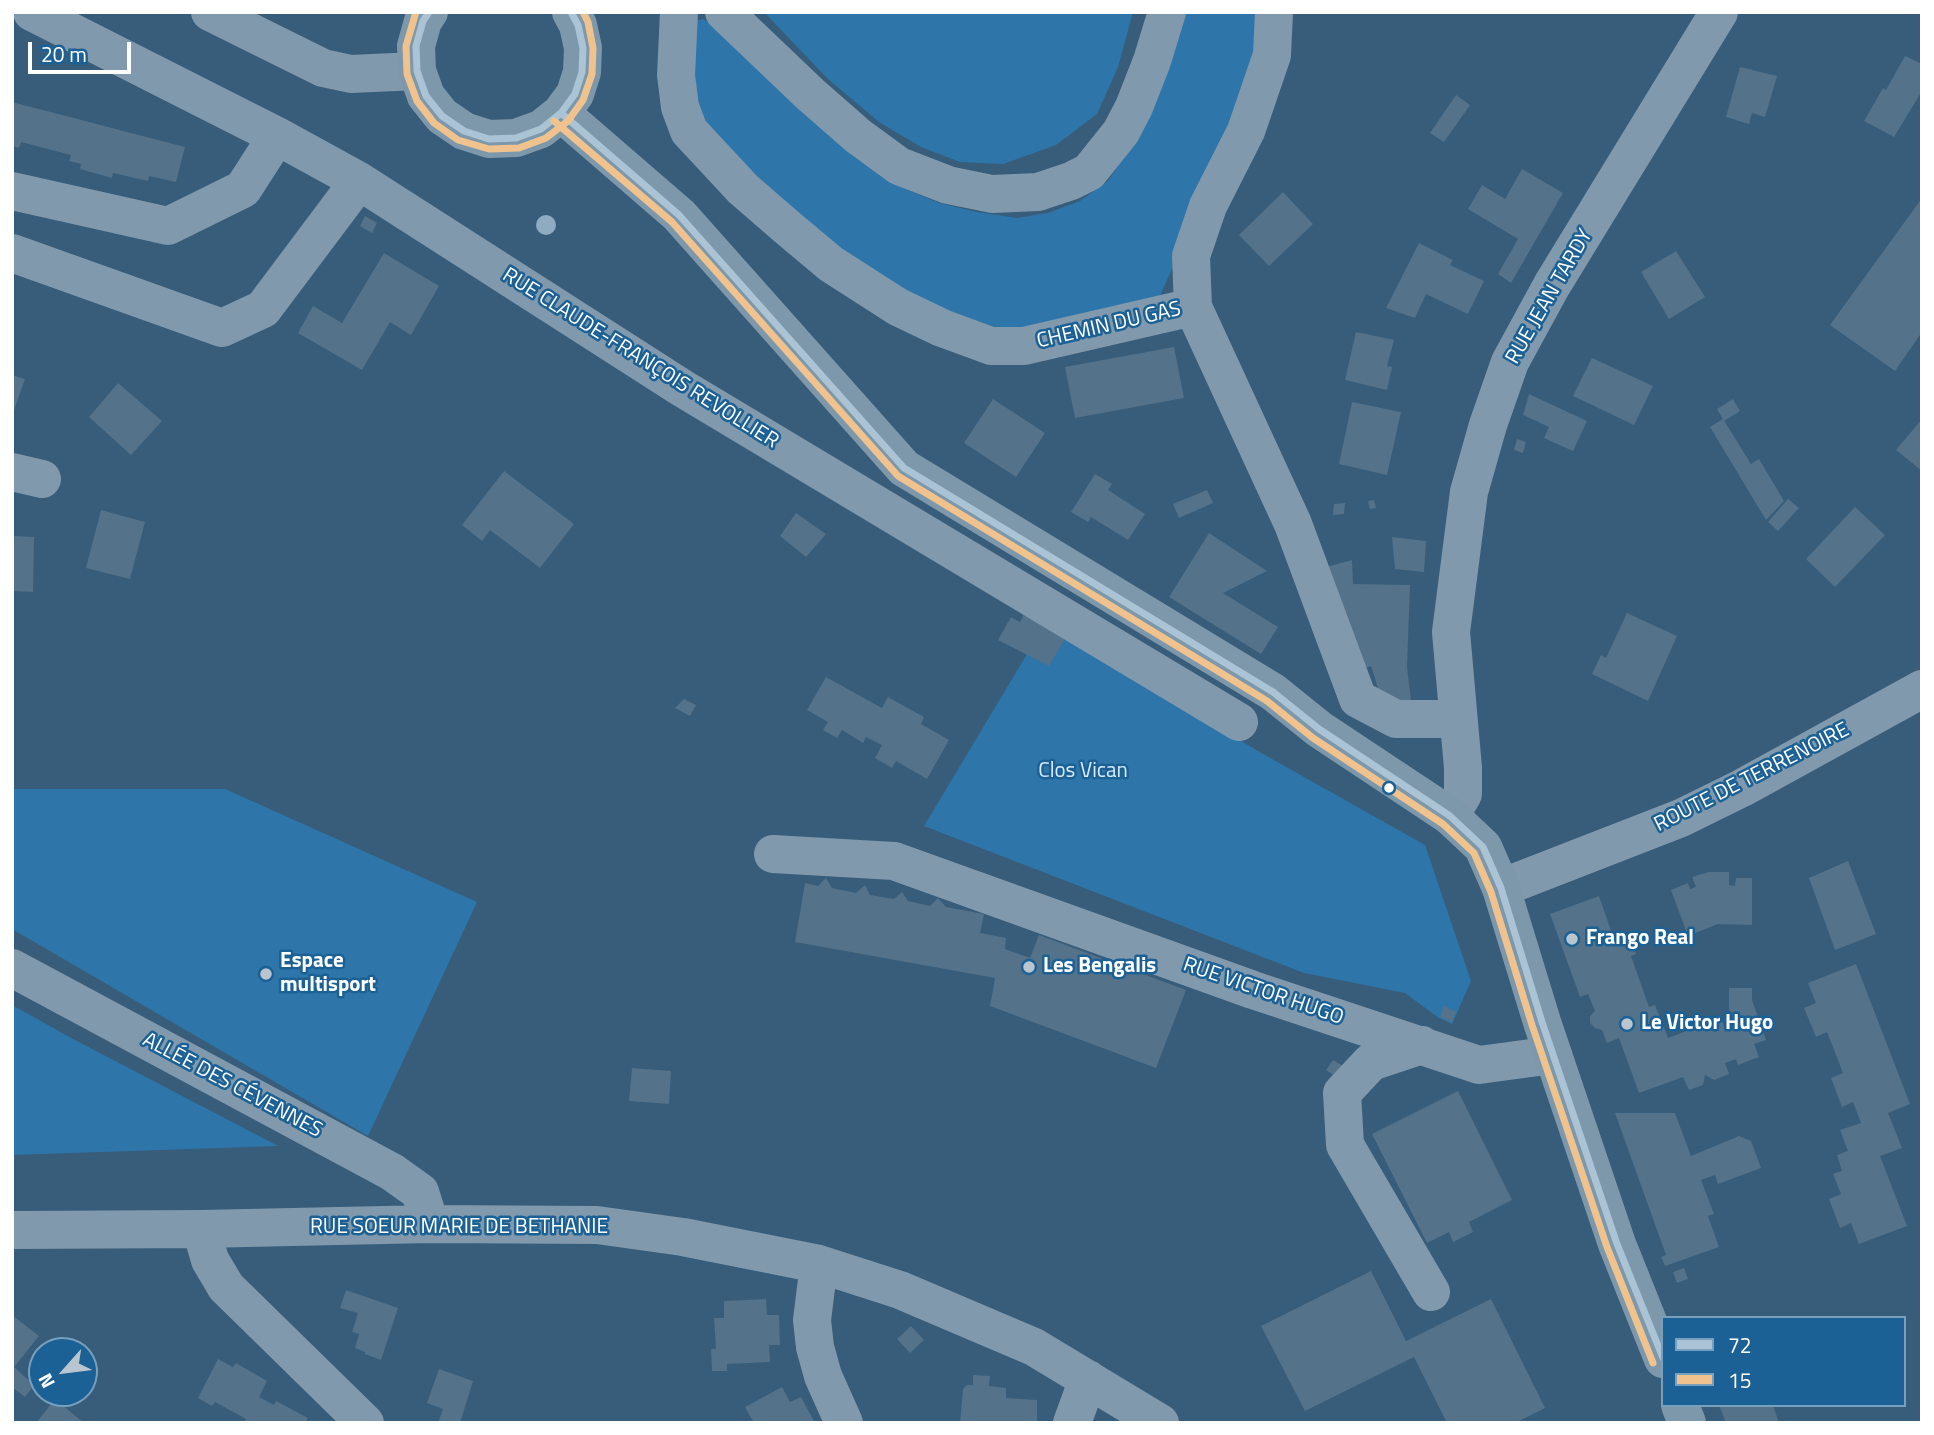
<!DOCTYPE html>
<html>
<head>
<meta charset="utf-8">
<style>
	body { margin:0 }
	#map { position:relative; width:1934px; height:1435px; overflow:hidden; background:#375d7a; font-family:"Titillium Web",sans-serif }
	canvas { display:block }
	.frame { position:absolute; inset:0; border:14px solid #fff; pointer-events:none }
	.legend { position:absolute; left:1661px; top:1316px; width:245px; height:91px; box-sizing:border-box; background:#1c6195; border:2px solid #77a0bf; margin:0; padding:9px 12px; list-style:none; font-size:21px; color:#fff }
	.legend li { display:flex; align-items:center; gap:14px; height:35px }
	.legend b { width:35px; border:2px solid #77a0bf }
	.north { position:absolute; left:28px; top:1337px; width:70px; height:70px; box-sizing:border-box; background:#1c6195; border:2px solid #77a0bf; border-radius:50%; rotate:242deg; font-size:19px; font-weight:700; line-height:28px; text-align:center; color:#fff }
	.north::after { content:''; display:block; margin:auto; width:24px; height:32px; background:#b9c6d0; clip-path:polygon(50% 0,100% 100%,50% 72%,0 100%) }
	.scale { position:absolute; left:28px; top:42px; width:103px; height:32px; box-sizing:border-box; border:4px solid #fff; border-top:0; padding-left:9px; font-size:21px; line-height:24px; white-space:nowrap; color:#fff; -webkit-text-stroke:5px #1c6195; paint-order:stroke }
</style>
</head>
<body>
<div id="map">
<canvas width="1934" height="1435"></canvas>
<div class="frame"></div>
<ul class="legend">
<li><b style="height:9px;background:#aac4d5"></b>72</li>
<li><b style="height:9px;background:#f0c38e"></b>15</li>
</ul>
<div class="north">N</div>
<div class="scale">20 m</div>
</div>
<script>
const ctx = document.querySelector('canvas').getContext('2d');
ctx.lineJoin = 'round';
function fillPath(path, color) { ctx.fillStyle = color; ctx.fill(path, 'evenodd'); }
const shape = rows => new Path2D(rows.map(r => 'M' + r).join(''));
function trace(path, color, width, dash) { ctx.strokeStyle = color; ctx.lineWidth = width; ctx.lineCap = dash ? 'butt' : 'round'; ctx.setLineDash(dash || []); ctx.stroke(path); }
function write(font, color, halo, rows, align = 'center') {
  ctx.font = font + ' "Titillium Web",sans-serif'; ctx.lineWidth = 5; ctx.setLineDash([]); ctx.textBaseline = 'middle'; ctx.strokeStyle = halo; ctx.fillStyle = color; for (const [text, x, y, turn = 0] of rows) {
    ctx.save(); ctx.translate(x, y); ctx.rotate((+turn || 0) * Math.PI / 180); ctx.textAlign = isNaN(turn) ? turn : align; if (halo) ctx.strokeText(text, 0, 0); ctx.fillText(text, 0, 0); ctx.restore();
  }
}
fillPath(shape([
	[764,12,1133,12,1118,67,1097,114,1056,145,1003,164,960,162,921,147,879,122,828,79],
	[1178,12,1260,12,1257,41,1246,85,1178,245,1172,269,1159,298,1022,337,881,287,699,124,692,37,696,21,703,19,712,24,903,188,939,203,977,212,1017,218,1048,213,1080,201,1108,181,1134,142],
	[1045,624,1263,754,1425,845,1471,981,1452,1024,1439,1018,1405,993,1304,973,924,826],
	[12,789,225,789,477,902,368,1136,12,929],
	[12,1005,73,1039,278,1146,12,1155]
]), '#2e76aa');
fillPath(shape([
	[1905,56,1922,64,1922,91,1894,137,1864,121,1883,88,1886,90],
	[1740,67,1777,76,1765,117,1752,113,1749,124,1726,117],
	[1456,95,1470,105,1444,142,1430,133],
	[12,102,185,147,176,182,149,176,148,181,113,173,112,178,80,169,81,164,69,161,71,155,21,142,19,148,12,146],
	[1522,169,1563,193,1511,283,1498,274,1518,239,1468,209,1482,185,1505,199],
	[1283,192,1313,224,1269,266,1239,235],
	[1922,198,1922,332,1895,371,1830,325],
	[365,216,377,223,372,233,360,226],
	[1419,243,1453,260,1450,265,1484,281,1468,314,1426,294,1415,318,1386,308],
	[1676,251,1705,297,1669,319,1641,272],
	[384,253,439,286,411,335,390,322,362,370,298,333,313,306,342,323],
	[1356,332,1394,340,1387,366,1392,367,1387,390,1345,380],
	[1174,347,1184,398,1075,418,1065,367],
	[1592,358,1653,386,1634,425,1573,396],
	[12,375,25,379,13,413,12,413],
	[118,383,162,421,131,455,89,417],
	[1529,394,1587,421,1573,451,1544,438,1549,427,1523,415],
	[993,399,1045,433,1016,477,964,443],
	[1733,399,1740,411,1724,421,1717,409],
	[1352,402,1401,412,1387,475,1339,464],
	[1723,419,1751,464,1759,459,1784,501,1766,520,1710,427],
	[1922,419,1922,471,1896,450],
	[1517,439,1526,442,1523,453,1514,450],
	[504,471,574,524,540,568,490,530,482,541,462,525],
	[1095,474,1112,484,1108,490,1145,514,1128,540,1091,517,1088,522,1071,512],
	[1207,490,1213,503,1179,518,1173,504],
	[1788,499,1799,508,1778,531,1768,522],
	[1374,500,1376,508,1370,509,1368,501],
	[1345,503,1344,514,1333,515,1334,504],
	[1855,507,1885,535,1835,587,1806,559],
	[101,510,145,522,130,579,86,568],
	[796,513,826,534,806,557,780,536],
	[1209,533,1267,571,1223,593,1278,627,1261,654,1169,597],
	[12,536,34,537,33,592,12,591],
	[1392,537,1426,541,1424,572,1395,569],
	[1352,560,1353,584,1410,585,1407,667,1412,709,1384,707,1371,666,1360,670,1322,568],
	[1627,613,1677,636,1648,701,1592,674,1601,655,1606,658],
	[1024,614,1067,635,1049,666,998,640,1011,617,1020,622],
	[826,677,882,708,888,697,924,717,921,724,949,740,927,779,896,761,892,768,875,758,882,745,866,737,863,743,842,730,837,738,823,730,828,722,807,710],
	[684,699,696,705,690,716,675,708],
	[1848,861,1876,934,1835,950,1809,878],
	[1709,872,1729,872,1729,885,1735,886,1736,878,1752,878,1752,925,1718,924,1688,936,1671,890,1688,883,1690,889,1696,887,1692,877],
	[826,878,832,888,856,893,865,885,870,895,894,899,902,892,908,901,930,906,938,898,946,907,984,914,980,933,1006,938,1005,949,1030,958,1039,935,1186,990,1156,1068,990,1006,995,978,795,942,805,883,818,886],
	[1599,896,1616,945,1631,940,1636,954,1631,956,1649,1007,1655,1005,1668,1038,1721,1018,1724,1026,1734,1022,1729,1009,1729,988,1752,988,1752,1000,1766,1040,1754,1044,1759,1057,1738,1065,1736,1059,1725,1063,1729,1074,1714,1080,1705,1075,1703,1085,1689,1090,1683,1077,1639,1093,1619,1038,1607,1043,1602,1030,1595,1028,1590,1023,1590,1016,1595,1011,1588,994,1580,997,1550,914],
	[1856,964,1910,1104,1888,1113,1902,1148,1880,1156,1907,1226,1859,1244,1851,1223,1840,1228,1829,1199,1841,1194,1833,1174,1842,1171,1837,1155,1848,1151,1840,1130,1861,1123,1853,1102,1842,1107,1831,1078,1843,1073,1827,1032,1816,1037,1804,1008,1816,1003,1808,983],
	[1444,1006,1456,1012,1452,1022,1440,1017],
	[1333,1060,1343,1066,1336,1077,1326,1070],
	[632,1068,671,1071,669,1104,629,1101],
	[1458,1091,1512,1200,1469,1222,1473,1232,1453,1242,1449,1232,1427,1243,1372,1134],
	[1615,1113,1675,1113,1691,1156,1739,1136,1751,1141,1761,1168,1718,1184,1715,1175,1701,1180,1714,1214,1708,1216,1719,1247,1665,1266,1661,1257,1666,1255],
	[1684,1268,1688,1279,1677,1283,1673,1272],
	[1371,1271,1406,1341,1491,1299,1545,1408,1515,1423,1447,1423,1414,1357,1305,1411,1261,1326],
	[346,1290,398,1308,381,1360,365,1354,365,1352,355,1348,359,1334,352,1332,358,1313,340,1308],
	[766,1299,767,1315,779,1315,780,1345,769,1345,770,1362,727,1364,727,1371,712,1371,711,1349,716,1349,714,1318,724,1318,724,1301],
	[12,1315,39,1336,14,1367,34,1385,25,1397,12,1387],
	[911,1326,924,1340,910,1353,897,1339],
	[218,1359,233,1367,236,1363,267,1381,259,1397,274,1405,276,1401,308,1418,305,1423,244,1423,246,1419,215,1402,212,1406,198,1398],
	[439,1369,473,1381,460,1423,438,1423,443,1409,427,1403],
	[973,1375,990,1376,989,1386,1006,1388,1006,1398,1037,1400,1037,1423,960,1423,963,1389,967,1385,973,1385],
	[782,1387,790,1402,801,1397,815,1423,754,1423,745,1407],
	[55,1399,84,1423,36,1423],
	[1719,1405,1773,1405,1779,1423,1726,1423]
]), '#547289');
trace(shape([
	[32,12,277,136,359,181,682,388,1239,722],
	[210,12,323,68,351,74,417,71],
	[679,12,676,75,680,107,689,131,743,189,788,228,831,264,898,307,942,328,991,346,1024,346,1193,307,1293,524,1358,699,1396,719,1458,719],
	[724,12,810,94,858,136,899,166,948,185,992,194,1038,192,1071,181,1089,172,1121,132,1134,107,1152,61,1167,12],
	[12,191,168,226,243,189,277,136],
	[12,253,222,328,263,309,359,181],
	[1193,307,1191,256,1208,206,1246,131,1272,55,1274,12],
	[12,472,42,479],
	[1450,816,1463,794,1463,768,1451,632,1469,492,1488,425,1510,362,1552,285,1719,12],
	[773,854,894,861,1253,990,1479,1065,1553,1055],
	[1501,888,1681,818,1742,788,1922,689],
	[12,968,392,1172,420,1192,430,1224],
	[1422,1045,1371,1062,1342,1093,1345,1145,1431,1292],
	[201,1229,210,1260,226,1287,365,1423],
	[12,1230,201,1229,430,1224,597,1225,683,1237,819,1264,900,1290,1034,1347,1160,1423],
	[819,1264,812,1320,815,1347,823,1376,844,1423],
	[1072,1423,1088,1379]
]), '#8199ad', 38);
trace(shape([
	[429,12,423,21,416,46,417,71,426,96,442,116,464,131,489,139,516,138,541,129,561,113,575,94,582,72,583,48,578,25,571,12],
	[561,113,679,215,904,468,1273,692,1319,729,1450,816,1483,847,1501,888,1542,1022,1617,1244,1663,1359],
	[1680,1405,1687,1423]
]), '#7e98ab', 38);
trace(shape([
	[429,12,423,21,416,46,417,71,426,96,442,116,464,131,489,139,516,138,541,129,561,113,575,94,582,72,583,48,578,25,571,12],
	[561,113,679,215,904,468,1273,692,1319,729,1450,816,1483,847,1501,888,1542,1022,1617,1244,1663,1358]
]), '#aac4d5', 7);
trace(shape([
	[416,12,406,46,407,74,417,101,434,123,458,140,489,149,519,148,546,138,568,121,583,100,592,74,593,48,588,22,583,12],
	[554,121,672,222,898,476,1267,701,1313,738,1443,824,1474,853,1491,892,1532,1025,1607,1247,1653,1363]
]), '#f0c38e', 7);
ctx.fillStyle = '#8eabc1';
for (const [x, y] of [
	[546,225]
]) { ctx.beginPath(); ctx.arc(x, y, 10, 0, 2 * Math.PI); ctx.fill(); }
for (const [x, y, r, color] of [
	[1389,788,6,"#fff"],
	[1572,939,7,"#b9c6d0"],
	[1029,967,7,"#b9c6d0"],
	[266,974,7,"#b9c6d0"],
	[1627,1024,7,"#b9c6d0"]
]) { const dot = new Path2D(); dot.arc(x, y, r, 0, 2 * Math.PI); ctx.fillStyle = color; ctx.fill(dot); trace(dot, '#1c6195', 2.5); }
write('21px', '#fff', '#1c6195', [
	["RUE JEAN TARDY",1550,297,-60],
	["CHEMIN DU GAS",1109,326,-13],
	["RUE CLAUDE-FRANÇOIS REVOLLIER",640,359,32],
	["ROUTE DE TERRENOIRE",1752,778,-27],
	["RUE VICTOR HUGO",1263,992,19],
	["ALLÉE DES CÉVENNES",232,1086,28],
	["RUE SOEUR MARIE DE BETHANIE",459,1228]
]);
write('21px', '#d6ebfb', '#1c6195', [
	["Clos Vican",1083,772]
]);
write('bold 21px', '#fff', '#1c6195', [
	["Frango Real",1586,939],
	["Espace",280,962],
	["multisport",280,986],
	["Les Bengalis",1043,967],
	["Le Victor Hugo",1641,1024]
], 'left');
</script>
</body>
</html>
